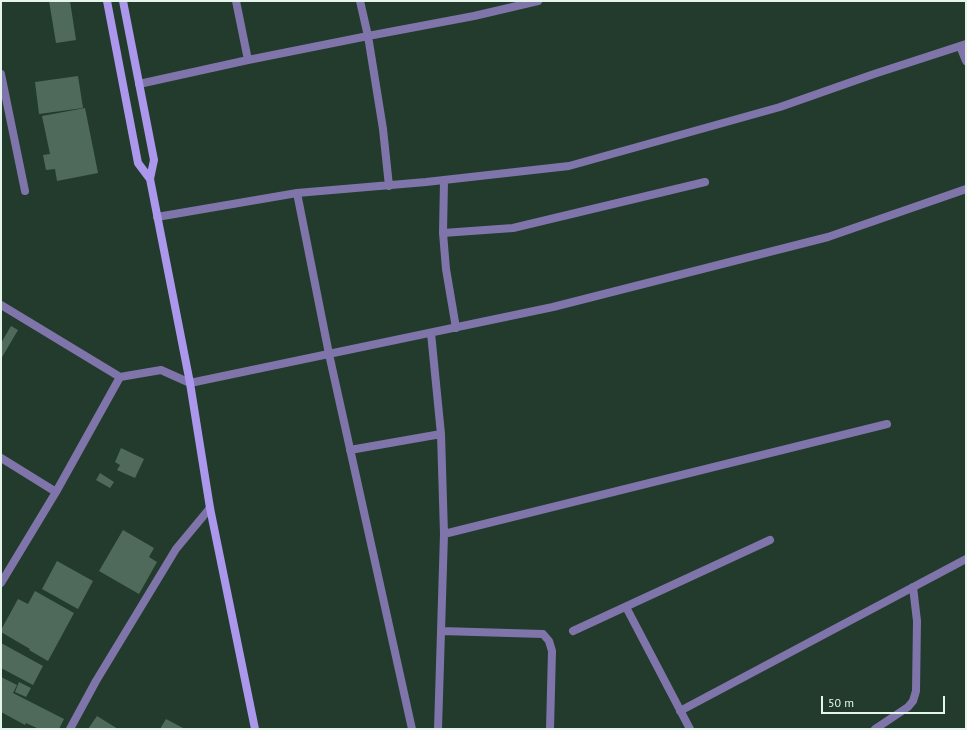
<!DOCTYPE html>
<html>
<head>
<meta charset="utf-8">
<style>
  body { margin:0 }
  #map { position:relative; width:967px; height:730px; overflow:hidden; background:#223b2d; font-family:"PT Sans",sans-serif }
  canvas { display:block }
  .frame { position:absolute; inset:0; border:2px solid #e6f5ec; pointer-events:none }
  .scale { position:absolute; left:821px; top:696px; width:124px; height:18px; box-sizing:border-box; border:2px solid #e6f5ec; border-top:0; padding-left:5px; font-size:12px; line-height:14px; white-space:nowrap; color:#e6f5ec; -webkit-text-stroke:3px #223b2d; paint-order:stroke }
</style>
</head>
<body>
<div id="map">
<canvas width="967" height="730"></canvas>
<div class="frame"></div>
<div class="scale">50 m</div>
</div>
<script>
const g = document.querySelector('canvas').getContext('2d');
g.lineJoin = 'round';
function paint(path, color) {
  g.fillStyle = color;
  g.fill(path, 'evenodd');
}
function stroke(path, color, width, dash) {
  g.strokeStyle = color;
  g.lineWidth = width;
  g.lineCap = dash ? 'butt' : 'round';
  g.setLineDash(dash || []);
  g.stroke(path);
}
paint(new Path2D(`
  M49,1H70L76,40L56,43Z
  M78,76L83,108L39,114L35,82Z
  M85,108L98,173L57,181L55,169L46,170L43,155L50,154L42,116Z
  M11,326L18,330L1,359V343Z
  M121,448L144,459L135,478L117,470L120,465L115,462Z
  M100,473L114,482L110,488L96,480Z
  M123,530L154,548L149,557L157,562L139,594L99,571Z
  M57,561L93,581L78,609L42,589Z
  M35,591L74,613L48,661L29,650L30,649L1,632V630L18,599L28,604Z
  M1,643L43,666L33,685L1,668Z
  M1,677L17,685L13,693L64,719L59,729H39L26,723L25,725L1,712Z
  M19,682L31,688L26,697L15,692Z
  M97,716L118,729H88Z
  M166,719L185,729H160Z`), '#4f6a5a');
stroke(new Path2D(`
  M236,1L248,60L368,36L360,1
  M960,46L966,61
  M1,74L25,191
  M139,84L248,60
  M444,181L443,233L446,269L456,328
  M389,186L383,129L368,36L474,16L538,1
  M297,193L426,182L569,166L780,107L874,74L966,44
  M157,217L297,193L329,354L412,729
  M443,233L513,228L705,182
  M1,305L120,377L56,492L1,583
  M431,333L441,434L444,534L438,729
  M120,377L161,370L190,383L553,307L828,237L966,189
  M350,450L441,434
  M1,458L56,492
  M444,534L887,424
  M626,607L690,729
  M441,631L543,634L549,641L552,651L550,729
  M573,631L770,540
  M680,711L966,559
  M70,729L96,681L176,549L210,508
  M875,729L908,707L913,701L916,691L917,621L913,587`), '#8075aa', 8);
stroke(new Path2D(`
  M107,1L138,163L150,179
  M123,1L154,160L150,179L190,383L210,508L255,729`), '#ab98ed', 8);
</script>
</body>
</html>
